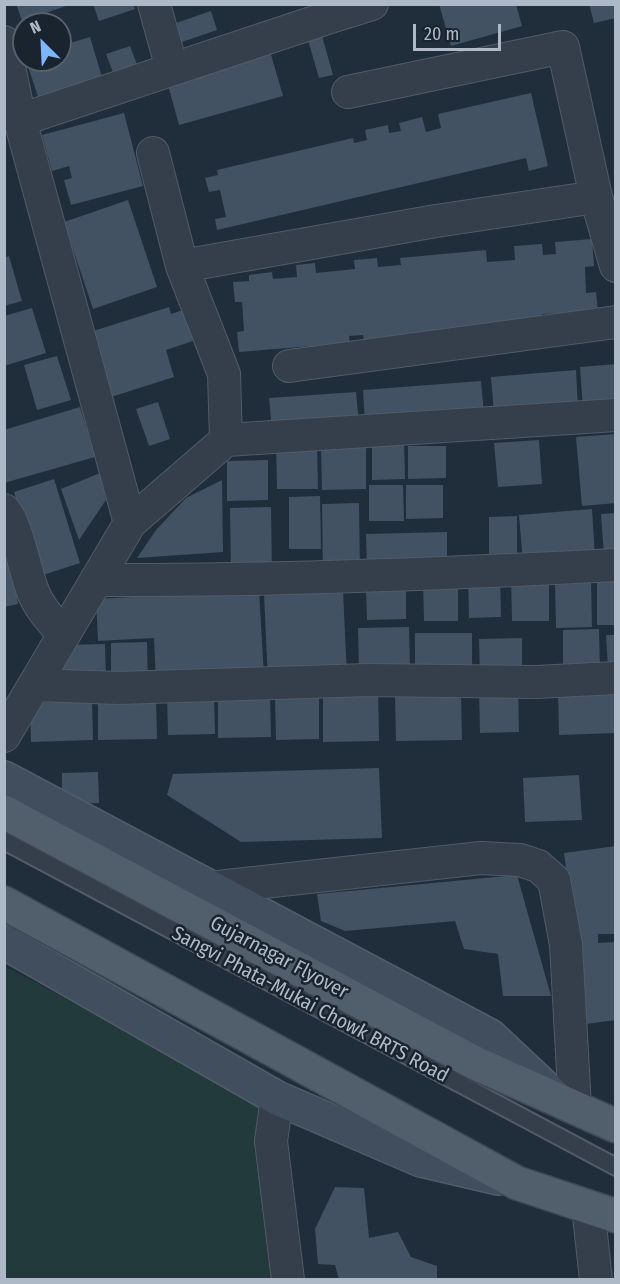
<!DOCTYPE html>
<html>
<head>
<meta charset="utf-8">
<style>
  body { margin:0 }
  #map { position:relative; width:620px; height:1284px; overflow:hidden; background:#202d3b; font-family:"Fira Sans Condensed",sans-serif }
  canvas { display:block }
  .frame { position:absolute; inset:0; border:6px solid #aeb9c7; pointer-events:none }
  .north { position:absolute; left:12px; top:12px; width:60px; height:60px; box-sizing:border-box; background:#19242f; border:2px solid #55606c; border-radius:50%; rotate:336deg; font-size:16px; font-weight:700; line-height:24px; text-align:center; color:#aeb9c7 }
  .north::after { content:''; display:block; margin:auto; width:21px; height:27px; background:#7cb6ff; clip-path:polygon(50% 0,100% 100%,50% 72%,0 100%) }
  .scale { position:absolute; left:413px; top:24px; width:88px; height:27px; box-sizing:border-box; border:3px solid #aeb9c7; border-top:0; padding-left:8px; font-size:18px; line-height:21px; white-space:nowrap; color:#aeb9c7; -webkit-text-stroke:4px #19242f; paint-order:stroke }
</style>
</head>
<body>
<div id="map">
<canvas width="620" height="1284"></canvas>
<div class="frame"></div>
<div class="north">N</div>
<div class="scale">20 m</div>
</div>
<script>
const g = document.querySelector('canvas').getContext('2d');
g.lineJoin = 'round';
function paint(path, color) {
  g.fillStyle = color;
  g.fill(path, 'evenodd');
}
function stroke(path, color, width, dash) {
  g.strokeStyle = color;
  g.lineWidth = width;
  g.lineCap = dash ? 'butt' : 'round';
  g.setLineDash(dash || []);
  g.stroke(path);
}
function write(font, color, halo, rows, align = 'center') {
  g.font = font + ' "Fira Sans Condensed",sans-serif';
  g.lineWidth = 5;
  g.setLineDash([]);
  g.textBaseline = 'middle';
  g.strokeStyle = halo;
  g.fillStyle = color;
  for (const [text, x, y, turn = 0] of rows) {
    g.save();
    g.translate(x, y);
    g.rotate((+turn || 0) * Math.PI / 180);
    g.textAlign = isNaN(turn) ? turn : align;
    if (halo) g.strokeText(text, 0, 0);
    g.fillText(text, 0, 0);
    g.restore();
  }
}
paint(new Path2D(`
  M4,966L263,1103L274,1279H5Z`), '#223a3c');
paint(new Path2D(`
  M16,4H69V5L22,21Z
  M93,4H133L135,9L99,21Z
  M439,4H516L522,26L451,46Z
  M589,4H616V18L594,23Z
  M211,11L217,30L182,42L176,23Z
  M319,25L333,75L319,78L305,30Z
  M90,37L102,77L38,97L26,60H60V46Z
  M130,46L138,67L114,75L106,54Z
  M270,51L283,96L179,125L168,85Z
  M531,93L548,166L529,171L526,158L217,230L215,219L226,217L220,190L209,192L205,178L218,175L217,170L353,138L354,143L367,140L365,130L388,125L389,133L401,131L399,123L422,117L426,132L441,128L438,114Z
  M124,113L143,186L71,205L64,180L72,178L69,166L52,171L42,135Z
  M128,200L157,287L93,309L64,222Z
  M592,239L594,266L585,267L586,293L596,292L599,322L563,324V313L542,314L543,326L364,342L363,335L349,336L350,343L239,352L237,332L244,331L242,302H235L233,282L249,281V275L272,272L273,279L297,277L296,265L315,263L316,273L355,269L354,260L377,258L378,267L401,265L400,258L486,250L487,262L515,260L514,246L542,244L543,255L556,254L555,242Z
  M9,256L22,301L4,306V258Z
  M169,307L171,314L183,310L193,341L166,350L174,377L108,398L87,333Z
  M32,308L46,353L4,366V316Z
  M57,356L71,400L37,410L24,365Z
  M616,364V407L583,409L580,367Z
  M576,370L578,407L494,414L491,377Z
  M481,381L484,414L365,423L363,390Z
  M356,392L359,423L272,430L269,398Z
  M158,402L170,439L149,446L136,409Z
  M80,407L95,457L4,483V430Z
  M616,434V503L582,506L576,437Z
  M404,440L405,479L372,480V441Z
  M539,440L542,484L498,487L494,443Z
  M366,443V489L322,490L321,444Z
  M276,444H317L318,489H277Z
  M408,446H446V478L408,479Z
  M268,460V500L227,501V461Z
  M100,473L106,500L79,540L61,489Z
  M54,479L80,563L40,576L14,492Z
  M222,480L223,552L137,558L156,530L186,498Z
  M369,485H403L404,521H369Z
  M406,485H443V518L406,519Z
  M320,496L321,549H289V497Z
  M359,503L360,573L323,574L322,504Z
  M271,507L272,574L231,575L230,508Z
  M592,509L595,557L523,563L519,515Z
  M616,513V554L604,555L601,514Z
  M517,516V562L489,563V517Z
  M447,532V570L367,571L366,534Z
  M11,562L18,604L4,607V563Z
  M500,575L501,617L469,618L468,576Z
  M511,576H549V621H512Z
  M458,579V621H424L423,580Z
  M591,580L592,627L556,628L555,581Z
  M597,580H616V625H597Z
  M406,589V619L367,620L366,590Z
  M259,590L264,676L156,682L154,638L98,641L96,599Z
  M343,590L347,677L268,681L264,594Z
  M409,627L410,671L359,672L358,628Z
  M599,629L600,671L563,672V630Z
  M415,633H472V677L415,678Z
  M606,635H616V668H608Z
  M522,638V676L480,677L479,639Z
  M147,642L148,683H111V643Z
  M105,644L106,681L55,682L62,645Z
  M378,688L379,741L323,742V690Z
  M518,688L519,732L480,733L479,689Z
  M614,688L615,733L559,735L558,689Z
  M461,693L462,740L396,741L395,694Z
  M270,694L271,737L218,738V695Z
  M167,696H214L215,734L168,735Z
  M275,696H319V739L276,740Z
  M156,697L157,739L98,740V698Z
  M92,701L93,740L31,742L30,703Z
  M379,768L382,838L241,842L167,795L173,774Z
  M98,772L99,803L62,804V773Z
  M579,775L582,820L525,822L523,778Z
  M616,846V934H598V943L616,942V1020L586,1024L564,853Z
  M517,875L551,996H503L498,954L464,949L455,921L345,931L321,921L317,894Z
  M335,1187L364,1188L369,1238L398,1232L411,1257L437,1266V1280H339L335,1265L318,1264L315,1229Z`), '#425262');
const lane = new Path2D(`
  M4,841L616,1167`);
const street = new Path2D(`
  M154,4L172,69
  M4,42L20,120L130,523
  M348,92L563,47L596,197L616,266
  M20,120L330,17L372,4
  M153,153L182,266L224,374L226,440
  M182,266L436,221L596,197
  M289,366L616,322
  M4,510C18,527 24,568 32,589C38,607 52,621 64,635
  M96,580C269,581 443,574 616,565
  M34,685L119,688L368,680L536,682L616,678
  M4,736L130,523L226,440L616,415
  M209,888L481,858L520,860L538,866L554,880L566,945L575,1107
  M277,1098L271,1141L288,1280
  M588,1207L596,1280`);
const secondary = new Path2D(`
  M4,778L490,1036L554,1096
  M4,942L277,1098L421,1160L498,1178`);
const primary = new Path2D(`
  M4,812L475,1063L616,1126
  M4,903L517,1183L616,1216`);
stroke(lane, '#515c68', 20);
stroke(street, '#515c68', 34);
stroke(secondary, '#515c68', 36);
stroke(primary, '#3d4854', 36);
stroke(lane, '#343f4b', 16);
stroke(street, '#343f4b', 32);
stroke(secondary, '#414e5e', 33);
stroke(primary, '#515e6b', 33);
write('20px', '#aeb9c7', '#19242f', [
  ["Gujarnagar Flyover",279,958,28],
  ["Sangvi Phata-Mukai Chowk BRTS Road",310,1005,28]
]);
</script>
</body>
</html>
